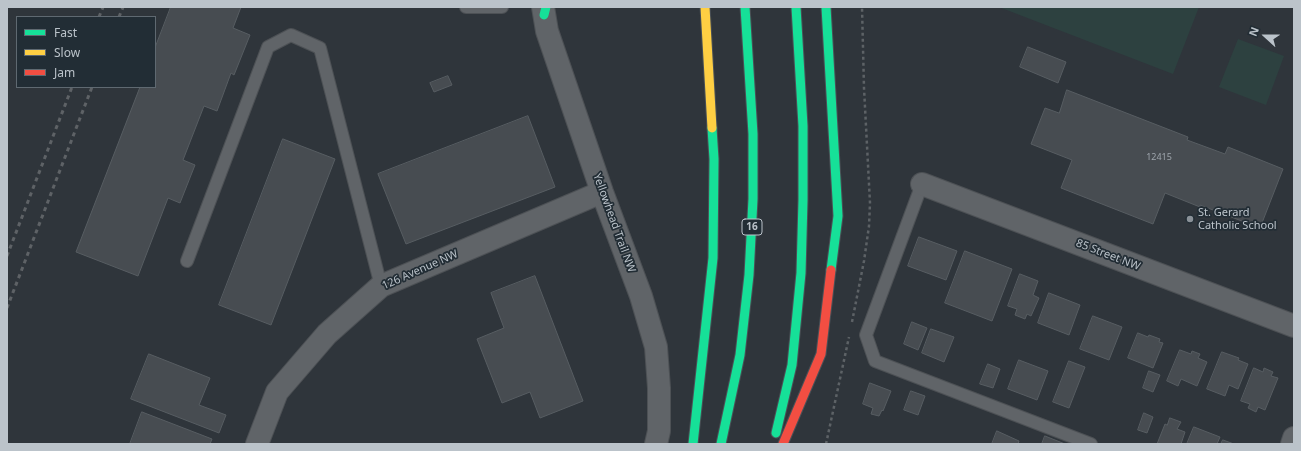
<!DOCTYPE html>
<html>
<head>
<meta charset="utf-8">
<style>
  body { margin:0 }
  #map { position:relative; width:1301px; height:451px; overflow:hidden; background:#2f353b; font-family:"Noto Sans",sans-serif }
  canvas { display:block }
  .frame { position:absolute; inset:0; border:8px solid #bbc3ca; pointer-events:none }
  .legend { position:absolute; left:16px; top:16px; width:140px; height:72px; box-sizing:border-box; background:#222d35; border:1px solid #5f6971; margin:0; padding:5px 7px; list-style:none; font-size:12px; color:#bbc3ca }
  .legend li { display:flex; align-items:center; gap:8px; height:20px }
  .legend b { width:20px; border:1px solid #5f6971 }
  .north { position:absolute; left:1245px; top:16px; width:40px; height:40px; -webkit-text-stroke:3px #222d35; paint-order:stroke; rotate:291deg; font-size:11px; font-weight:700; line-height:16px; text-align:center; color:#bbc3ca }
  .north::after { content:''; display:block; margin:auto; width:14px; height:18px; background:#bbc3ca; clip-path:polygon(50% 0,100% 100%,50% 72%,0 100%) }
</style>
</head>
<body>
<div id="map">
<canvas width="1301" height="451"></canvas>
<div class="frame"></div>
<ul class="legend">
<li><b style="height:5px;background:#16e098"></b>Fast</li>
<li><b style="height:5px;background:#ffcf43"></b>Slow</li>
<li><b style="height:5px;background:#f24e42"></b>Jam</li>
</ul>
<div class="north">N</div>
</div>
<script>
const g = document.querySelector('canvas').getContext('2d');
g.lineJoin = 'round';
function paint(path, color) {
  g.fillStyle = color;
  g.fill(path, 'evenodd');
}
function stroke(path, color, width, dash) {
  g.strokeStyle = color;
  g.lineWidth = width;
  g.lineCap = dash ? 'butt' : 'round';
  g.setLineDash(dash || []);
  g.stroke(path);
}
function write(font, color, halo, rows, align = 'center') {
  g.font = font + ' "Noto Sans",sans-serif';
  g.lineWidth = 3.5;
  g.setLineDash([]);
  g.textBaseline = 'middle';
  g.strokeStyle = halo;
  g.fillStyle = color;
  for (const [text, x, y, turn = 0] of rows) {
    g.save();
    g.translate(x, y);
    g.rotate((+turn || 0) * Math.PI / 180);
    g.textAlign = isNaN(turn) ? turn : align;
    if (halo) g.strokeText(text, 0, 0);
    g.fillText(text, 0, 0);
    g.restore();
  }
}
paint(new Path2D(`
  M999,7H1199L1173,74Z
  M1238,39L1284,56L1266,105L1219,87Z`), '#2d4140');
const building = new Path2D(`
  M171,7H241L233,28L250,35L234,75L231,73L217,111L204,106L183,160L195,165L180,203L168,198L138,276L76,252L140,87H155V48Z
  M1028,47L1066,62L1058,83L1020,67Z
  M448,76L452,85L434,92L430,83Z
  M1067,90L1188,137L1187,140L1225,154L1228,147L1283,169L1260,228L1200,205V207L1165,193L1153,224L1061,188L1072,160L1031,144L1045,108L1059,113Z
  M528,116L555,187L406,244L378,174Z
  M283,139L335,159L271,325L219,305Z
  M919,237L957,251L946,280L908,266Z
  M965,251L1012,269L992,321L945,303Z
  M1020,274L1038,281L1033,295L1039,298L1031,316L1027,314L1025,319L1015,315L1017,309L1008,306Z
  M535,276L583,401L540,418L530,392L502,403L477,339L504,328L491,293Z
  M1049,293L1080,305L1069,335L1038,323Z
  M1093,316L1122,327L1109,360L1080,349Z
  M912,322L927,328L918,350L904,344Z
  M931,329L954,337L944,362L922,353Z
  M1138,333L1148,337L1149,335L1160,339L1159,342L1163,343L1153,368L1128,358Z
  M1180,350L1191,354L1192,351L1200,354L1198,358L1207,362L1197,386L1181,379L1178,386L1167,381Z
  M1222,352L1239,358L1238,360L1248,364L1238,389L1229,385L1225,396L1207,389Z
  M149,354L210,378L199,405L226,415L219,433L131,399Z
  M1019,360L1048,371L1037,400L1008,389Z
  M1069,361L1085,367L1069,408L1053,402Z
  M988,364L1000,369L993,388L980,384Z
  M1254,368L1263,372L1264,368L1273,372L1271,376L1278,378L1265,410L1258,407L1256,412L1248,408L1250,404L1241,401Z
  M1149,371L1160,375L1153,392L1143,388Z
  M870,383L891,391L883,411L882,410L879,416L871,414L873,408L863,404Z
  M911,391L925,396L918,415L904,410Z
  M142,412L212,439L210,444H130Z
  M1144,413L1153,417L1147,433L1138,430Z
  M1170,418L1181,422L1177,429L1185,432L1181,444H1157L1165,424L1167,425Z
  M1194,427L1220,437L1217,444H1187Z
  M997,431L1019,441L1018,444H992Z
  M1045,436L1065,444H1042Z
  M1223,440L1234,444H1221Z`);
paint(building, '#474c51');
stroke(building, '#575d62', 1);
const lane = new Path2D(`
  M466,7H502
  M922,184L866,335L875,361L1091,444
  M187,261L268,47L291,35L320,48L381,286`);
const street = new Path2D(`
  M543,7L547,31L602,192L641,296L656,347L659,388V431L656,444
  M922,184L1294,326
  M257,444L277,392L327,334L381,286L602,192
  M1292,444L1294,438`);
const fast = new Path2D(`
  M826,7L838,216L831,270
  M544,15L546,7
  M776,433L792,365L801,273L803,200V126L796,7
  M693,444L713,258L714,159L712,128
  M721,444L740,355L749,275L753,199V134L745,7`);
const slow = new Path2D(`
  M705,7L712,128`);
const jam = new Path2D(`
  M783,444L821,354L831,270`);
stroke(lane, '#4d5155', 14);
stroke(street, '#4d5155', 24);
stroke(fast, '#4b5157', 11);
stroke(slow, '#4b5157', 11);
stroke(jam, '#4b5157', 11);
stroke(new Path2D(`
  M852,322L864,261L869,226L870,203L864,88L862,7
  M826,444L849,337`), '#5d6266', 2.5, [3, 3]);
stroke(lane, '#606468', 12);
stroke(street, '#606468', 22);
stroke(fast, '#16e098', 9);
stroke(slow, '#ffcf43', 9);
stroke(jam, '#f24e42', 9);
stroke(new Path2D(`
  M99,17L103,7
  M119,17L123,7
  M7,256L72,87
  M7,308L92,87`), '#5e6266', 3, [4, 4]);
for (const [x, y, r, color] of [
  [1190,219,4,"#8a9198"]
]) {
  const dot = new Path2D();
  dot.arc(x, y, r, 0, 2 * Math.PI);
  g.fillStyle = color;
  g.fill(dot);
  stroke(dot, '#222d35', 1.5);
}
write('9px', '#9ea5ac', null, [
  ["12415",1159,157]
]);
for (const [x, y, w] of [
  [752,227,20]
]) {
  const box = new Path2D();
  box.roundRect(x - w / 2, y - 8, w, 16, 3);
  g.fillStyle = '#222d35';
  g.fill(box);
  stroke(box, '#bbc3ca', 1);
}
write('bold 10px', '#bbc3ca', null, [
  ["16",752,227]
]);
write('11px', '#bbc3ca', '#222d35', [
  ["St. Gerard",1198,213],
  ["Catholic School",1198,226]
], 'left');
write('11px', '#bbc3ca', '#222d35', [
  ["Yellowhead Trail NW",614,223,70],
  ["85 Street NW",1108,255,21],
  ["126 Avenue NW",420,270,-24]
]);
</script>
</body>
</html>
